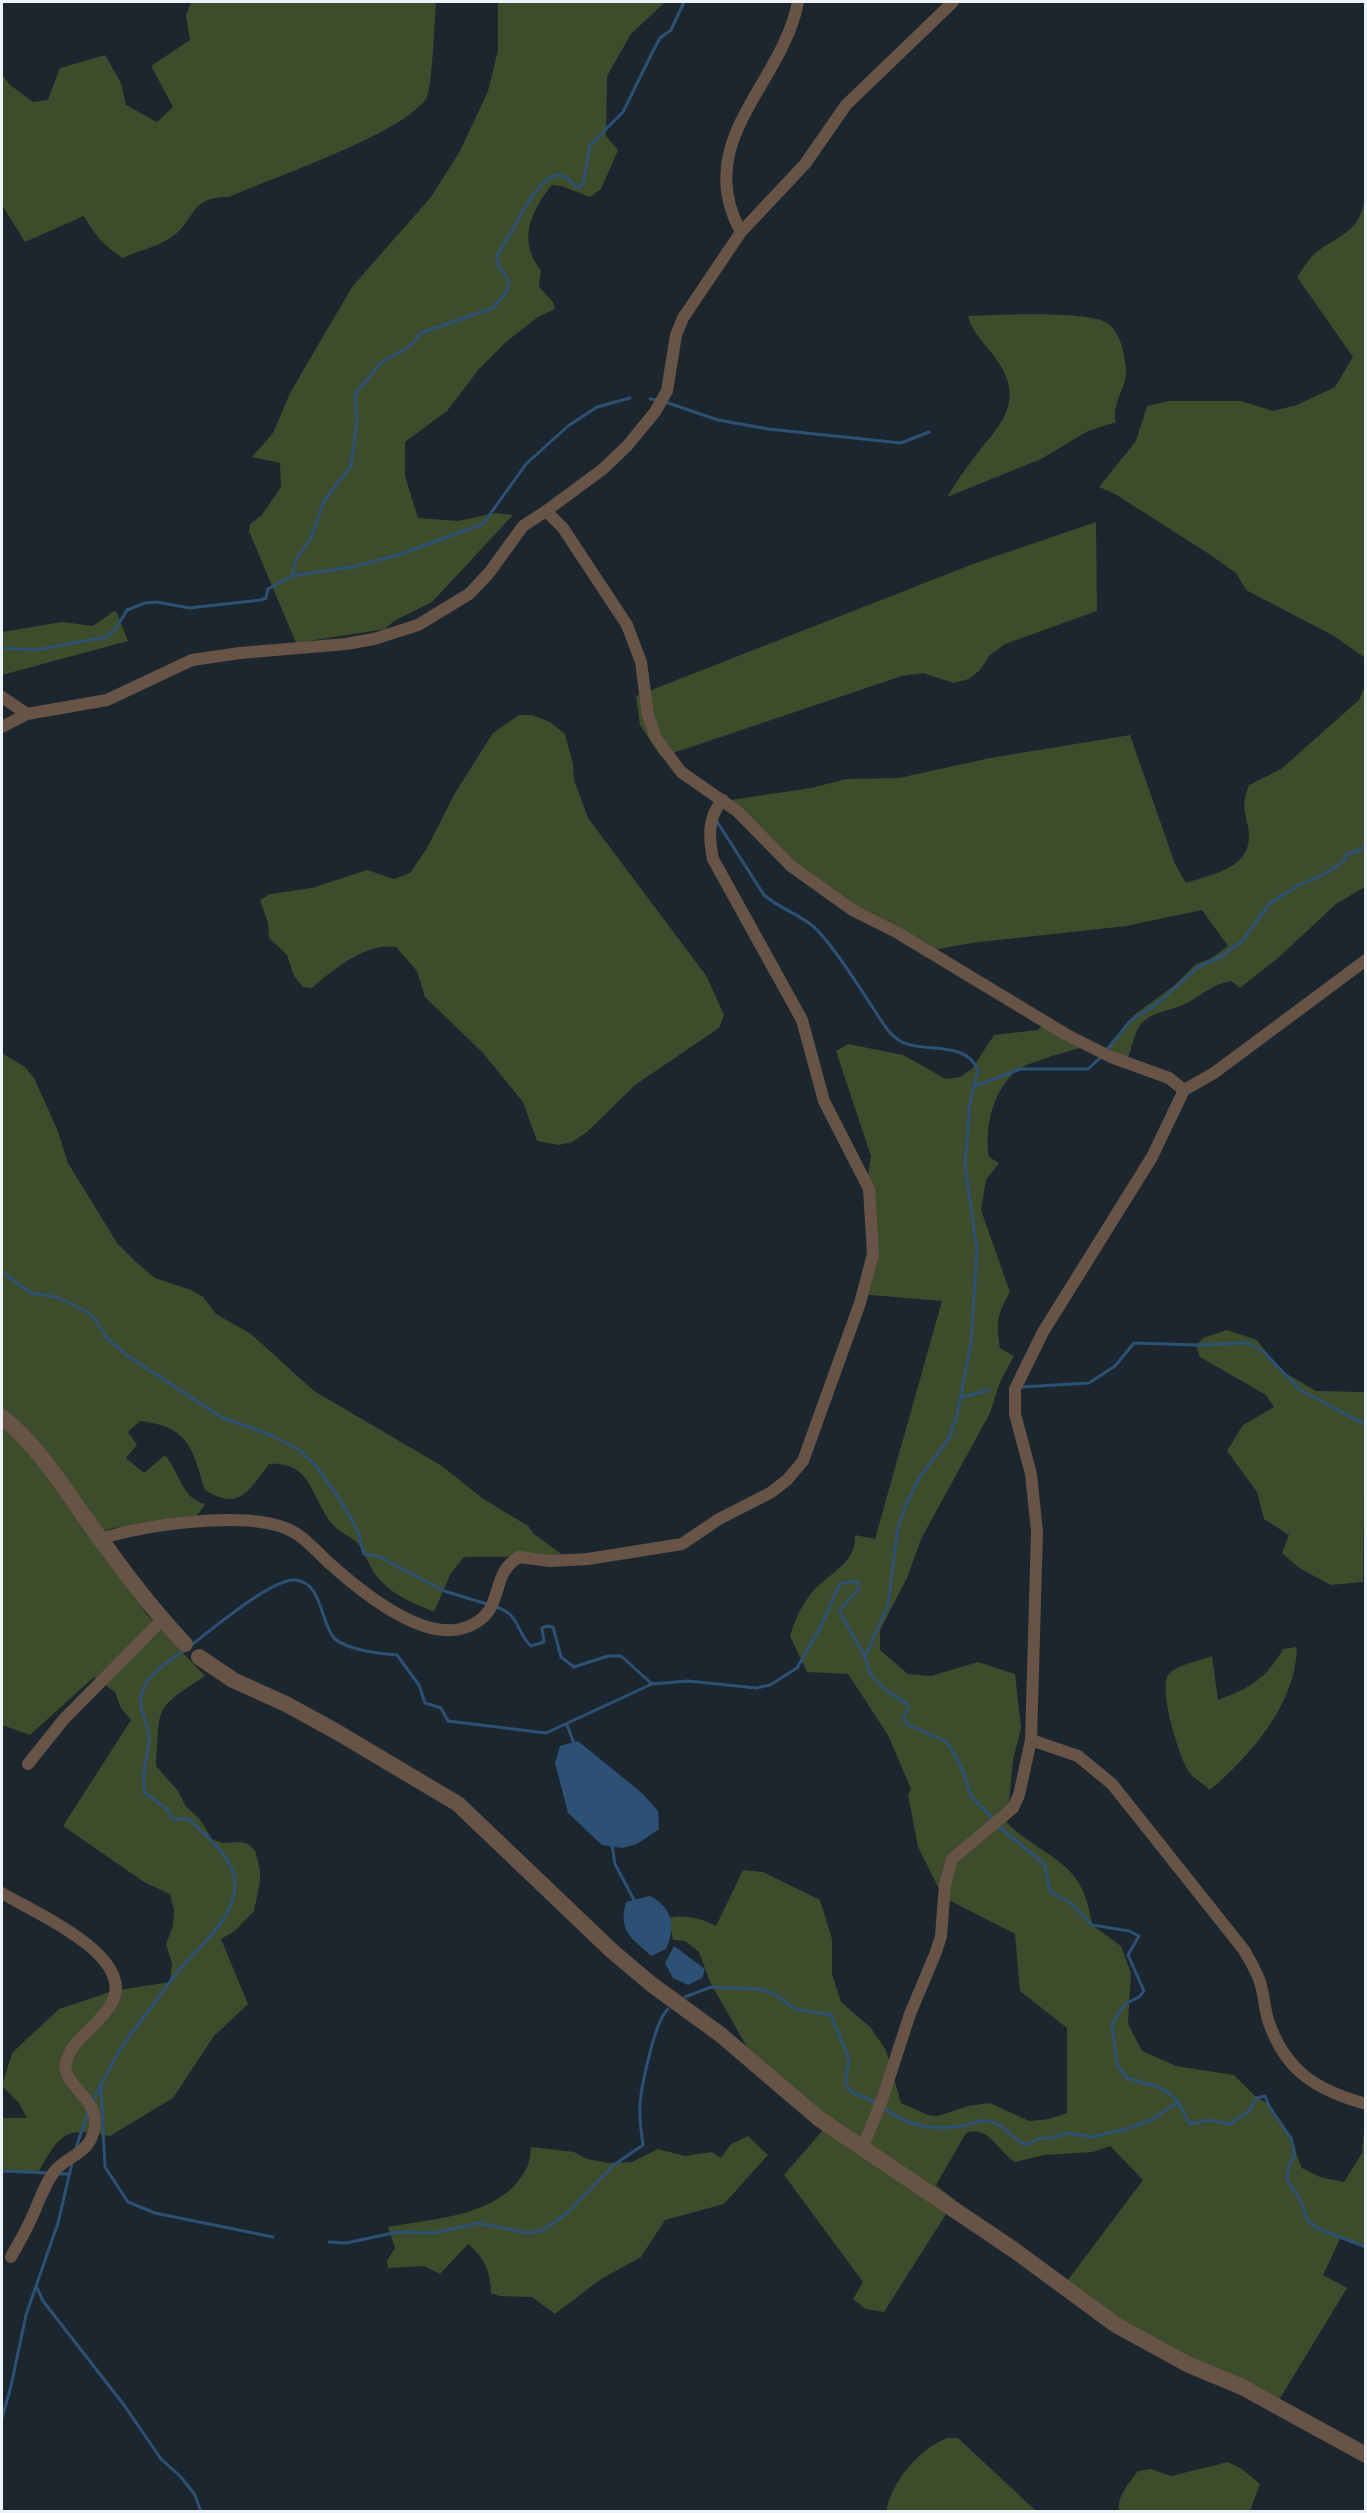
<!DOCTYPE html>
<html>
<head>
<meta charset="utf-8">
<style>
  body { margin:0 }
  #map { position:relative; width:1367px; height:2513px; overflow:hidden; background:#1c262e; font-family:"Public Sans",sans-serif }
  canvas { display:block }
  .frame { position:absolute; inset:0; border:3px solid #ecf2f8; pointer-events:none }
</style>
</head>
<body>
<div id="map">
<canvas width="1367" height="2513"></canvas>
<div class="frame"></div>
</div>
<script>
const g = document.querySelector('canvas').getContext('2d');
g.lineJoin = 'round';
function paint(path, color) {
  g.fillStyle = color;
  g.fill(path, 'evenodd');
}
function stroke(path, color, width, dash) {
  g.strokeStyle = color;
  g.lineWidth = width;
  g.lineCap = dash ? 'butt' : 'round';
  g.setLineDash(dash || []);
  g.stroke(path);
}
paint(new Path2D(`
  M191,2H436C435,17 432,88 427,97C408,132 271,178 229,197C187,196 197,223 167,240C154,248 137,251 123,258C104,246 95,235 84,216L25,242L2,205V74L9,84L33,102L48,100L60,68L105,55L121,83L126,105L157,122L173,107L151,66L190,40L186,15Z
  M498,2H665L631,34L607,76L606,136L618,150L601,189L590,197L561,186L552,185C531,210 517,242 541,270L539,287L553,302L555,309L538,317L506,342L479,369L447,411L405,442V476L418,518L458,521L495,513L513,515L432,602L394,621L385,629L296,643L249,531L250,524L262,515L281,487L280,463L252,457L273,433L290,393L352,287L431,197L460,151L488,91L498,50Z
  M1364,204H1365V658L1334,636L1246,590L1236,573L1209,554L1115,494L1099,487L1136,441L1147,406L1169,401H1241L1273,411L1297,405L1335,387L1353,357L1297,277C1303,269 1309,257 1318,251C1338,236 1357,233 1364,204Z
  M968,316C994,315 1088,310 1107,323C1121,333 1124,352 1126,368C1128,387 1111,402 1116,422L1088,431L1041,459L947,497C956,482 966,468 976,455C997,428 1022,406 1003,370C993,350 974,338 968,316Z
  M1096,522L1097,611L1005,644L990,655L980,670L969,679L954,683L923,673L902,676L661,757L640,725L636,696L973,564Z
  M114,611L117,613L128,641L2,675V632L62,622L93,626Z
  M1365,686V887L1336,904L1278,958L1240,988L1231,981C1212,984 1201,996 1185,1004C1171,1011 1153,1011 1142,1023C1133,1032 1132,1051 1126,1062L1101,1054L1134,1015L1175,985L1196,964L1210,959L1228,946L1202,910L1126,926L971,943L929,951L840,905L724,801L811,788L846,779L899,778L990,758L1130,735L1175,864L1186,883C1215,873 1256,868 1248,826C1244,809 1242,802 1249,785L1281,769L1359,700Z
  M519,715H532L550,722L565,734L573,764L574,780L588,818L707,977L724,1015L719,1028L635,1085L587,1132L572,1142L559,1145L537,1141L523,1102L483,1053L425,997L417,971L396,947C366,942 334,969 312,988L303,987L294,976L287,955L269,938L268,923L260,900L270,894L312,888L367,870L394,879L410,873L427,848L455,793L493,733Z
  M1046,1022L1080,1048C1068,1051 1028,1063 1019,1069C993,1088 984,1128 989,1157L999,1163L986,1180L981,1210L1010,1292C997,1314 996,1323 1000,1348L1014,1356L1000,1382L990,1413L921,1539L907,1578L880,1630V1650L908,1674L931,1676L978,1662L1015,1674L1021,1728L1013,1760L1007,1823C1048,1861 1084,1860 1092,1925L1121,1946L1131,1973L1128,2024L1142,2051L1176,2066L1234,2075L1255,2096L1270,2105L1286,2129L1302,2168L1320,2177L1344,2182L1362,2153L1365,2120V2246L1341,2237L1323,2275L1347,2288L1273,2410L1207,2378L1065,2284L1143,2180L1110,2146L1093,2152L1044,2155L1015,2162C998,2152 990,2125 966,2133L936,2185L955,2200L884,2312L866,2309L853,2299L863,2282L784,2175L823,2130L747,2047L710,1982L699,1952L685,1941L673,1940L669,1918C685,1914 702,1919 716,1926L743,1870L763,1872L820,1900L832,1939V1974L841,2002L870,2027L886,2050L901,2103L928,2115L938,2116L968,2106L990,2103L1029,2121L1049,2119L1067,2113V2028L1020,1991L1015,1934L943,1897L918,1847L908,1795L911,1789L888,1735L848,1674L807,1672L790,1636C795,1619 802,1604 814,1590C830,1573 857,1562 855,1535L875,1539L942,1301L859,1294L865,1273L869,1232L867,1182L871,1156L836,1051L848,1044L903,1055L946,1079L960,1077L972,1069L994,1035L1038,1030Z
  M2,1053L25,1067L34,1078L57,1129L68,1163L117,1243L137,1263L155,1278L191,1290L203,1297L216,1314L251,1334L314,1391L442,1466L482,1498L528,1526L534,1534L564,1556L464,1557L451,1573L434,1612C416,1604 396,1597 382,1582C371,1572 368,1559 360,1547C355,1537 342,1535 335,1527C311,1502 314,1461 269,1464C249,1490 240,1512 205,1490C192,1447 189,1427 140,1421L128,1432L137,1445L126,1458L144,1473L165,1455C179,1471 182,1499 205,1504L194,1520L113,1528L104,1531L108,1561L148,1616L205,1676C151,1711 161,1706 156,1766L178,1791L186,1807L199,1818L212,1839L223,1843L241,1842L250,1845L255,1851L260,1869V1882L254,1911L235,1931L221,1939L248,2004L214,2036L173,2098L110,2136C66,2126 60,2133 39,2171H2V2118H27L19,2103L2,2086L12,2053L59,2009L113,1991L170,1982L172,1964L166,1944L173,1926L174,1910L170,1894L144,1882L63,1826L131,1720L121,1708L115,1692L94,1677L30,1735L2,1725Z
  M1227,1330L1257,1340L1280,1370L1316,1391L1365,1392L1363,1582L1331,1585L1299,1568L1282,1553L1289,1535L1264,1519L1257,1492L1227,1451L1243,1425L1274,1407L1266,1395L1200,1357L1196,1346L1203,1338Z
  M1297,1647C1296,1704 1251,1755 1210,1790C1204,1784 1193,1778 1189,1772C1179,1757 1157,1686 1169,1674C1178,1664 1200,1661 1212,1656L1218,1700C1250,1688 1266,1679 1283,1649Z
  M748,2136L768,2155L724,2204L665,2220L641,2257L601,2279L555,2314L532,2297L499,2296L491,2293C491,2272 484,2257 468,2244L440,2274L424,2266L388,2268L387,2261L395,2248L388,2227C435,2218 501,2217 526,2169C530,2163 530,2154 531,2147L574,2152L587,2159L609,2163L632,2162L658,2149L685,2156L712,2152L721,2158L731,2144Z
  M947,2438H958L1036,2511H886C893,2480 918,2450 947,2438Z
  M1228,2462L1242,2469L1260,2484L1250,2511H1119C1117,2496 1129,2483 1138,2471L1151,2469L1171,2476Z`), '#3d4c2a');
paint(new Path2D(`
  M578,1741L643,1794L658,1811L659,1829L637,1844L622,1848L602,1845L568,1813L555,1763L560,1746Z
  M650,1896C673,1908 676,1927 666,1949L651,1956C631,1937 618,1932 626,1902Z
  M674,1946L705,1969L702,1978L688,1985L673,1978L665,1963Z`), '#2d5175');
stroke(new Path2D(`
  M650,399L658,400
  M665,402L718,420L768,429L901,443L929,432
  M292,576L352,567L398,555L483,524L526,464L568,426L597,407L630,398
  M2,648L36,650L106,637L115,630L127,610L145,603L157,602L189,608L261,600L266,598L268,589L292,576L296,559L311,538L324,501L351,466L357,421L355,394L381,363L410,346L421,333L493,308L507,291L509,282L499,266L497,256C501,247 507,239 512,231C521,214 552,149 575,187H580L584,180L590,145L623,112L653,51L660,38L671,30L684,2
  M716,820L764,895C780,909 799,914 814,927C831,942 858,985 871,1005C880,1018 887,1033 900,1041C923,1054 965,1039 978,1070L970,1102L965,1165L977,1250L971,1343L957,1415L949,1438L920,1477L908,1500L898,1526L888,1605L865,1657
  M1107,1050L1130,1021L1158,1003L1198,967L1221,957L1243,940L1269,904L1297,886L1322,875L1343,862L1347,854L1360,850L1366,844
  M976,1086L1020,1069H1088L1101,1057
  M2,1272L31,1293L57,1297L87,1312L96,1320L106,1337L125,1354L221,1417L273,1436L298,1449L316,1466L339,1498L357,1529L364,1554L378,1556L444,1591L487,1604
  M1021,1387L1089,1383L1115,1366L1134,1343L1197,1345L1247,1343L1262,1350L1300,1390L1366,1425
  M960,1398L989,1390
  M496,1607C521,1615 515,1631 531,1646L544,1642L542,1628L547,1626L553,1627L561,1657L574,1667L608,1656H621L652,1684
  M190,1646C210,1631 272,1578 295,1580C323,1582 320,1624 335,1639C348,1650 381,1654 397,1655L419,1685L425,1703L441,1708L448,1721L546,1733L652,1684L688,1681L756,1688L770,1685L797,1668L820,1628L840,1584L854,1581L858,1583V1590L843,1606L840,1613L865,1657L871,1675L887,1691L907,1704L908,1708L904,1718L907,1724L943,1740L950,1746L963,1771L971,1796L994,1820
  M567,1725L575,1746
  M998,1826L1045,1865L1050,1892L1068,1901L1092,1925L1129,1931L1139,1936L1128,1955L1144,1991L1139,1997L1125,2004L1112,2024L1117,2065L1127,2078L1161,2088L1176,2099L1190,2124L1210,2120L1230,2124L1250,2110L1256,2098L1265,2096L1270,2108L1291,2138L1295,2154L1288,2168L1287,2180L1300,2199L1308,2221L1319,2229L1366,2247
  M612,1845L615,1864L635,1902
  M685,1997L711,1987L758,1989L773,1993L795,2009L831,2015L849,2059L845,2084L853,2093L878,2103
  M101,2088L105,2167L128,2202L155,2213L273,2237
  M92,2103C103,2080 115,2056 130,2035C147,2014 163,1990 180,1969C200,1945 233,1921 235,1886C236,1858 206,1837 189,1819H173L167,1809L145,1793C141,1774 148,1757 149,1738C149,1726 143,1717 141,1706C136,1680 168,1662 185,1650
  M883,2107C906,2126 932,2131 961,2126C970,2125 979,2119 988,2121C1006,2124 1012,2140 1026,2145L1040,2138H1053L1066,2133L1093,2137L1129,2128L1151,2120L1178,2102
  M75,2151L88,2112
  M2,2171L50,2173
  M56,2174H70
  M329,2242L346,2243L398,2232L434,2233L478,2223L528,2233L543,2230L567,2213L615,2164L643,2145C641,2131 639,2117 640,2103C642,2084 655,2020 668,2009
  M37,2288L43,2301L124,2405L161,2459L181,2477L195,2495L201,2512
  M2,2418L11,2386L26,2315L58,2223L72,2163`), '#2d5175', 3);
stroke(new Path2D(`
  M741,232C691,141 782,85 798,2
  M546,511L603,469L627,446L655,412L667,391L676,335L683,318L741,232L805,164L846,105L953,2
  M2,697L27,714
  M2,727L27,714L107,700L192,660L240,653L346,644L374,639L418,625L469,594L489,573L523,526L546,511L563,528L627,625L641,662L648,715L656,738L681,772L737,811L791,866L854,911L898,933L1067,1035L1111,1057L1169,1078L1184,1090L1214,1073L1366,960
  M100,1539C145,1525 241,1511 285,1528C302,1534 315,1550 328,1562C359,1590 424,1644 467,1627C508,1611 487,1576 519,1557L550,1561L588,1559L682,1544L719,1519L770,1493L787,1480L803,1461L860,1303L873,1254L869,1189L824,1101L802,1020L713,859C709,839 707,816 723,800
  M1031,1740L1078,1756L1112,1784L1244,1950C1249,1959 1255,1969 1259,1979C1264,1992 1264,2007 1268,2020C1285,2071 1316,2090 1366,2104
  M28,1764L64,1719L162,1620
  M2,1893C32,1912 142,1957 110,2006C98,2026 72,2039 66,2062C60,2081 95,2098 95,2121C94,2155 67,2154 54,2172C44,2185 39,2202 32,2217C26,2231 18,2244 11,2257
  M862,2149L882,2100L910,2014L936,1952L941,1936L945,1885L952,1859L1013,1808L1019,1795L1031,1740L1037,1532L1031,1474L1015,1414V1389L1043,1332L1152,1157L1184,1090`), '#685347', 12);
stroke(new Path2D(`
  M2,1417C36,1444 59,1481 84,1516C116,1561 147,1604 185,1644
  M199,1657L233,1680L286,1704L337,1732L458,1804L612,1951L651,1984L721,2035L818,2118L1014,2250L1116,2325L1187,2364L1242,2387L1366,2455`), '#685347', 16);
</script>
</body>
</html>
